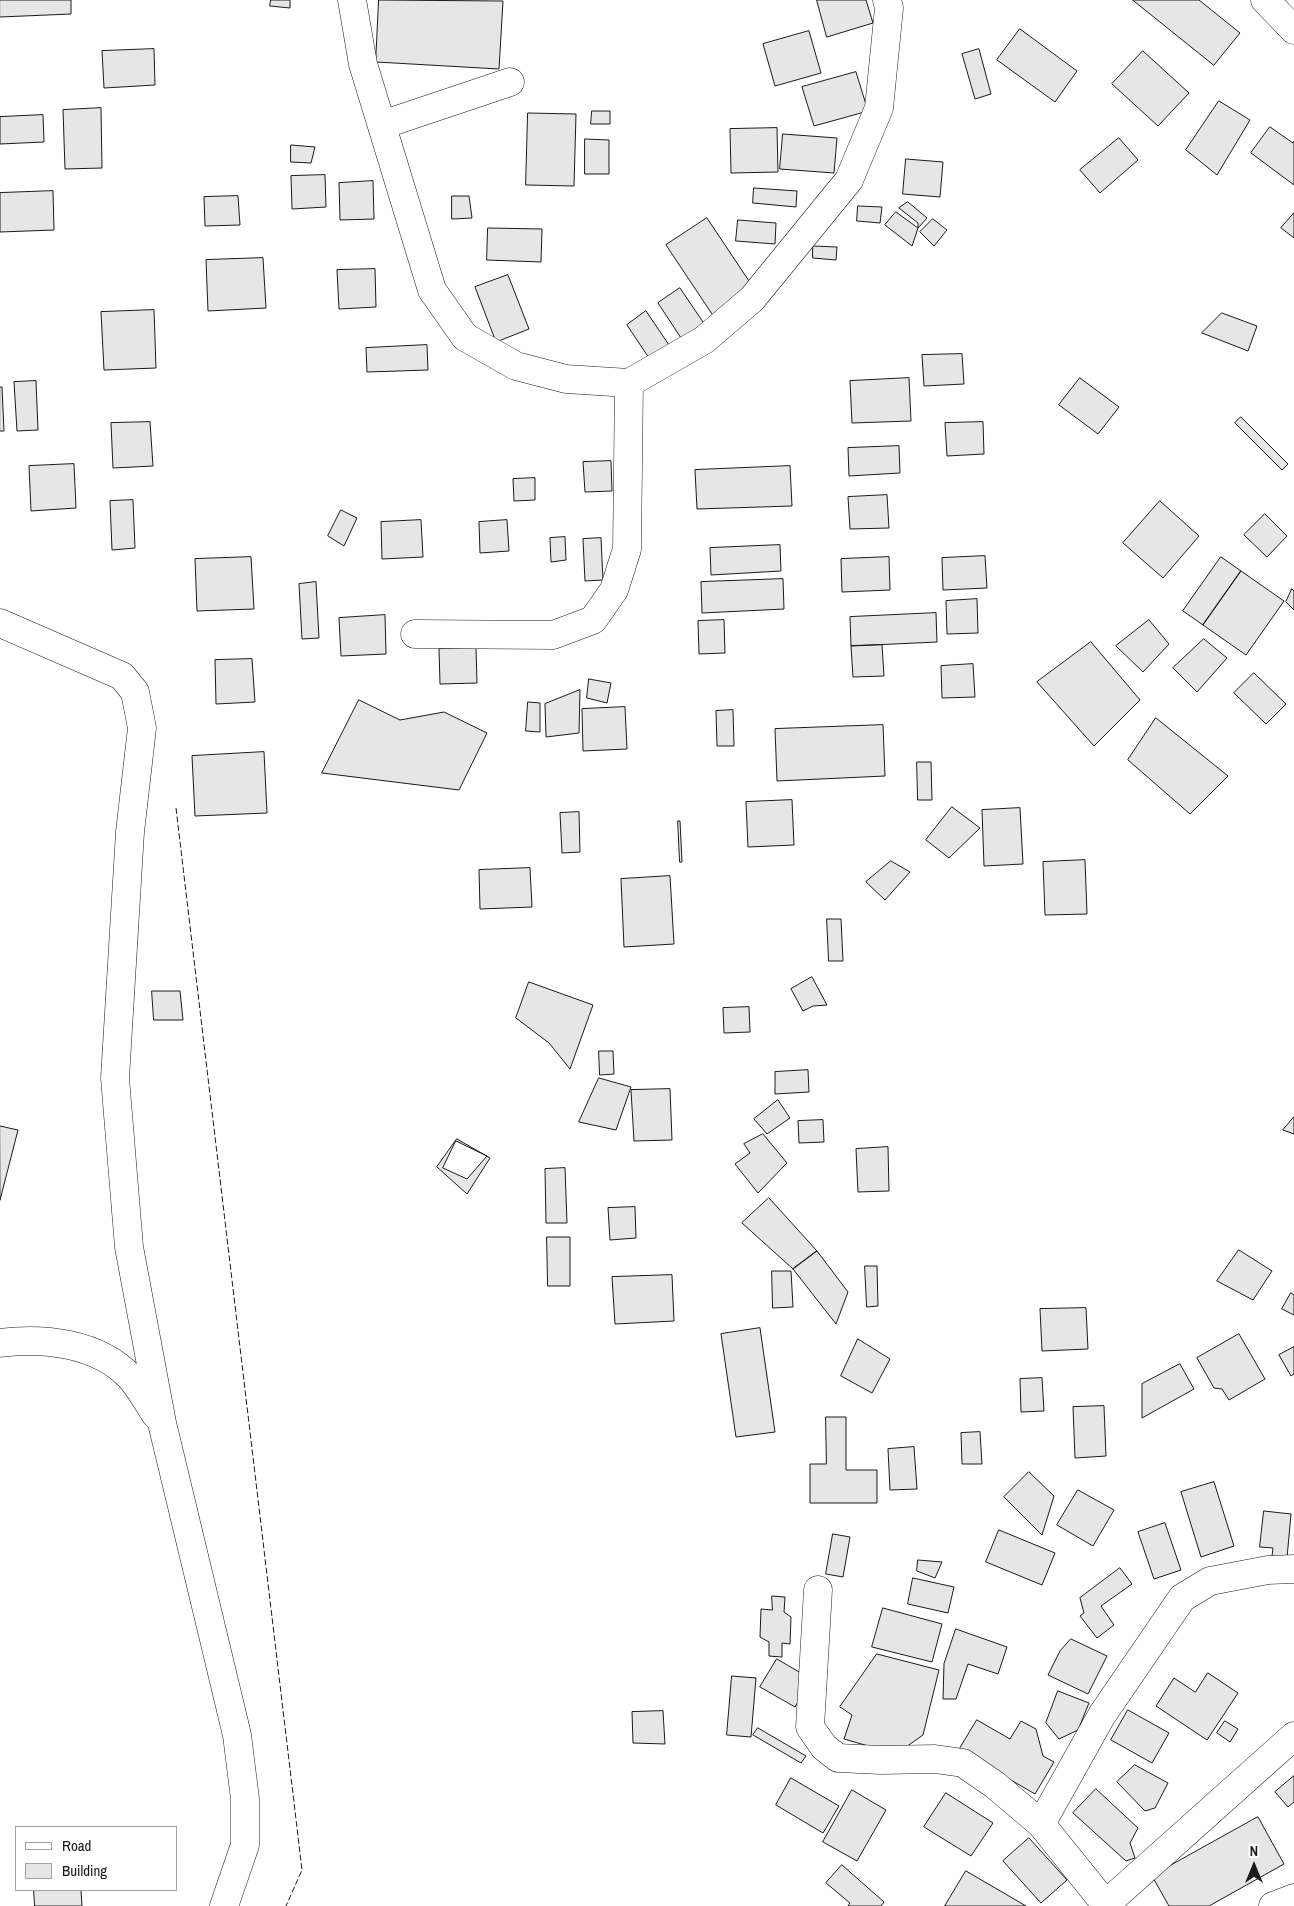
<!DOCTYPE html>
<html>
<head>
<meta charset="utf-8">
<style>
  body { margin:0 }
  #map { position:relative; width:1294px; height:1906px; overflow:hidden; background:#fff; font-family:"Archivo Narrow",sans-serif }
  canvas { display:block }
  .legend { position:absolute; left:15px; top:1826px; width:162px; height:65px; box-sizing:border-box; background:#fff; border:1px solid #a3a3a3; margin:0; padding:6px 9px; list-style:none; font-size:15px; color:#1a1a1a }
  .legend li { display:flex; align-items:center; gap:10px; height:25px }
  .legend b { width:25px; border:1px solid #a3a3a3 }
  .north { position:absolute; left:1229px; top:1841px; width:50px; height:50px; -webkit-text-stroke:4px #fff; paint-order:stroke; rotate:0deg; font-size:14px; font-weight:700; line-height:20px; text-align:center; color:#1a1a1a }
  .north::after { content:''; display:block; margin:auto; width:18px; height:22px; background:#1a1a1a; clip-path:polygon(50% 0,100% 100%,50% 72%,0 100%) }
</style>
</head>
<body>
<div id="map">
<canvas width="1294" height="1906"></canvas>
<ul class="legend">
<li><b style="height:6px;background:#fff"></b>Road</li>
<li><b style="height:14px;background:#e6e6e6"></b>Building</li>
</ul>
<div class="north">N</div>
</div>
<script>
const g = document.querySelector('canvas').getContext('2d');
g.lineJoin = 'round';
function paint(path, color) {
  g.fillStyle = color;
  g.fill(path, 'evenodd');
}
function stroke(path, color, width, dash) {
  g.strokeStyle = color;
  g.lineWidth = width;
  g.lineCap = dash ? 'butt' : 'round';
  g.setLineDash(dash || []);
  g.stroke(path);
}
const building = new Path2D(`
  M0,0H71V14L0,17Z
  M271,0H290V8L270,6Z
  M379,0L503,1L499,69L376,62Z
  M817,0H866L873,23L827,37Z
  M1133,0H1199L1240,33L1214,65Z
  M1020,29L1077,71L1055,102L997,60Z
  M809,31L821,73L775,86L763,44Z
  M154,49L155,85L104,88L102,51Z
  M979,49L991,94L975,99L962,54Z
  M1143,51L1189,93L1158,126L1112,84Z
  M856,72L868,111L814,126L802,87Z
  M1219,101L1250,120L1217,175L1186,150Z
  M101,108L102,168L65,169L63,110Z
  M592,111H610V124H591Z
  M528,113L576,114L574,186L526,185Z
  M43,115L44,142L0,144V117Z
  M1270,127L1293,143L1294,141V185L1251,153Z
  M777,128L778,172L731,173L730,129Z
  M783,134L837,138L834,173L780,169Z
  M1119,138L1138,160L1100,193L1080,170Z
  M585,139L609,140V174H585Z
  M291,145L315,147L311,163L291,162Z
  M906,159L943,162L940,197L903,194Z
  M325,175L326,207L292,209L291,176Z
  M373,181L374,219L340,220L339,183Z
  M754,188L797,191L796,207L753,203Z
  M53,191L54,230L0,232V193Z
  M238,196L240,225L205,226L204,197Z
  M452,196H469L472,218L452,219Z
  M908,202L927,218L918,228V223L899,208Z
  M858,206L882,207L880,223L857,221Z
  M896,212L918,228L912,246L885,225Z
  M1294,213V238L1281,228Z
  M707,218L755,290L714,317L666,245Z
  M933,219L947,230L934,246L920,232Z
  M738,220L776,223L775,244L736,241Z
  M488,228L542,229L541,262L487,260Z
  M813,246L837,247L836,260L813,258Z
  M263,258L266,308L208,311L206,260Z
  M375,269L376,307L339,309L337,270Z
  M508,275L529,329L496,342L475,287Z
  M680,288L705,325L683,341L658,303Z
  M154,310L156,368L104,370L101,312Z
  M646,311L671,348L651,361L627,325Z
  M1222,313L1257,326L1248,351L1202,333Z
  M427,345L428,370L367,372L366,348Z
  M962,354L964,384L924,386L922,355Z
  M909,378L911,421L852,423L850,381Z
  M1080,378L1119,407L1098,434L1059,405Z
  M36,381L38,430L17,431L14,382Z
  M0,387H2L4,431H0Z
  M1241,417L1288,464L1282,470L1235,423Z
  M150,422L153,466L113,468L111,423Z
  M983,422L984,454L947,456L945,423Z
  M899,446L900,473L849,476L848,448Z
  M611,461L612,491L585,492L583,462Z
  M74,464L76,508L31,511L29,466Z
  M790,466L792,506L697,509L695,470Z
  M535,478V500L514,501L513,479Z
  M887,495L889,528L850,529L848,497Z
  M133,500L135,548L112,550L110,501Z
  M1160,501L1199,536L1163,578L1123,543Z
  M341,510L357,518L344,546L328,536Z
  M1265,514L1287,536L1267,557L1244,535Z
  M421,520L423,557L382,559L381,522Z
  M507,520L509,551L480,553L479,522Z
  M565,537L566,560L551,562L550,538Z
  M601,538L603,580L585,581L583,539Z
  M780,545L781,571L711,575L710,548Z
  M985,556L987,588L943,590L942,558Z
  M251,557L254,609L197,611L195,559Z
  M889,557L890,590L842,592L841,559Z
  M1221,557L1241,571L1203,625L1183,611Z
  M1241,571L1284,601L1246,655L1203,625Z
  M783,579L784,609L702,613L701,582Z
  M316,582L319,638L302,639L299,584Z
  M1292,589L1294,591V610L1286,602Z
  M977,599L978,633L947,634L946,601Z
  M936,613L937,642L851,646L850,617Z
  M385,615L386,654L341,656L339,618Z
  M724,620L725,653L699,654L698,621Z
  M1149,620L1169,644L1143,672L1116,646Z
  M1204,639L1227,658L1197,692L1173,668Z
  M1091,642L1140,700L1094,746L1037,682Z
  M882,645L884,676L853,677L851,646Z
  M476,648L477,683L440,684L439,649Z
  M252,659L255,702L216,704L215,660Z
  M973,664L975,697L942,698L941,666Z
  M1254,673L1286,704L1266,724L1234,693Z
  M589,679L611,683L607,703L587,698Z
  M580,690L579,733L546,737L545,704Z
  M359,700L400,720L444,712L487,733L459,790L322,773Z
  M528,702L540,703V732L526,731Z
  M625,707L627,749L583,751L582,709Z
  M733,710L734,746H717L716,711Z
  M1156,718L1228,776L1190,814L1128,760Z
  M883,725L885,776L777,781L775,729Z
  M264,752L267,813L195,816L192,756Z
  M917,762H931L932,800H918Z
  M792,800L794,845L748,847L746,802Z
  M952,807L980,828L949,858L926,840Z
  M1020,808L1023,864L984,866L982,810Z
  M579,812L580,852L562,853L560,813Z
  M678,821H680L682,862H680Z
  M1085,860L1087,914L1045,915L1043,862Z
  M891,861L910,872L885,900L866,882Z
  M530,868L532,907L480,909L479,870Z
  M670,876L674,944L624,947L621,879Z
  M827,919H841L843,961H829Z
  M812,977L827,1005L813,1006L803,1011L791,989Z
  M529,982L593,1005L570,1069L549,1043L516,1018Z
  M152,991H180L183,1020H154Z
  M749,1007L750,1032L724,1033L723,1008Z
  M599,1051H613L614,1074L600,1075Z
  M808,1070L809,1092L775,1094V1072Z
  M599,1078L631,1087L616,1130L579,1122Z
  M670,1089L672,1140L634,1141L631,1090Z
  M778,1100L790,1118L767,1134L754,1119Z
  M1294,1117V1134L1283,1130Z
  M823,1120L824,1142L799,1143L798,1121Z
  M0,1126L18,1130L0,1200Z
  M763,1134L787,1163L758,1193L735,1164L750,1153L744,1144Z
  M457,1139L490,1158L467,1194L437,1167Z
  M456,1141L487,1156L467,1179L443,1168Z
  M888,1147L889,1191L858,1192L856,1149Z
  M565,1168L567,1223H546L545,1169Z
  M769,1198L817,1251L793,1269L742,1223Z
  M635,1207L636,1238L610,1240L608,1208Z
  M547,1237H570V1286H548Z
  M1239,1250L1272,1271L1253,1300L1217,1281Z
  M817,1251L848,1292L836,1324L793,1269Z
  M865,1266H877L878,1306L867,1307Z
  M772,1271H791L793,1307L773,1308Z
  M672,1275L674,1321L615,1324L612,1277Z
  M1291,1293L1294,1295V1315L1282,1309Z
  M1086,1308L1088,1349L1042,1351L1040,1309Z
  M760,1328L775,1432L736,1437L721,1334Z
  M1239,1334L1265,1379L1229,1400L1222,1389L1214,1388L1197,1358Z
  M858,1339L890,1359L872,1393L841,1376Z
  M1294,1347V1374L1291,1376L1279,1355Z
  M1180,1364L1194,1389L1142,1418V1384Z
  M1042,1378L1044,1411L1021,1412L1020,1379Z
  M1104,1406L1106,1456L1075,1458L1073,1407Z
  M826,1417H846V1470H877V1503H810V1464H826Z
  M980,1432L982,1464H962L961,1433Z
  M914,1447L917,1489L890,1490L888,1449Z
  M1029,1472L1054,1496L1042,1535L1004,1497Z
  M1214,1482L1234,1546L1201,1557L1181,1492Z
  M1078,1490L1114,1510L1093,1546L1057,1525Z
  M1264,1511L1291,1514L1287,1558L1272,1556L1273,1548L1260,1547Z
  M1165,1523L1181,1570L1154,1579L1138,1532Z
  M999,1530L1055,1553L1042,1585L986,1562Z
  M833,1534L850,1537L843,1577L826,1574Z
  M918,1560L942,1562L935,1578L917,1571Z
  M1120,1568L1132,1584L1101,1606L1114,1625L1097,1638L1080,1616L1084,1613L1080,1598Z
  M913,1578L954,1587L948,1613L908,1604Z
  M772,1596L785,1597L784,1612L791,1617L790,1644L782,1643V1657L769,1656V1642L760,1637L761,1609L772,1610Z
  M883,1608L942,1624L932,1662L872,1647Z
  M956,1629L1007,1647L998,1674L968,1664L956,1699H943L944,1664Z
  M1071,1639L1107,1656L1088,1694L1048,1675L1060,1651Z
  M877,1654L939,1670L923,1735L896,1754L844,1739L852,1715L840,1707Z
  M777,1659L811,1679L795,1707L760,1687Z
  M1208,1673L1238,1693L1207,1740L1156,1706L1174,1678L1195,1692Z
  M732,1676L756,1678L751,1737L727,1735Z
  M1058,1691L1089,1703L1078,1730L1059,1739L1046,1723Z
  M1128,1710L1169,1733L1152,1763L1111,1740Z
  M663,1711L665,1744L633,1743L632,1712Z
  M977,1720L1010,1739L1021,1721L1036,1729L1043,1756L1054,1762L1035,1794L959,1750Z
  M1225,1721L1238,1729L1230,1742L1217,1733Z
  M758,1728L806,1756L801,1763L753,1735Z
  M1135,1765L1168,1783L1155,1808L1145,1811L1117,1782Z
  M1294,1776V1802L1288,1807L1275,1792Z
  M791,1778L839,1806L823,1833L776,1805Z
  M1096,1789L1138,1828L1130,1843L1135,1858L1126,1861L1073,1813Z
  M852,1790L886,1810L857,1861L823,1842Z
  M946,1793L993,1823L971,1856L924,1827Z
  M1258,1817L1284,1864L1209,1906H1169L1152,1876Z
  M1029,1838L1067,1880L1041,1903L1003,1861Z
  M842,1865L884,1902L881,1906H848L850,1903L826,1883Z
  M966,1871L1026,1906H945Z
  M34,1890H81L82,1906H35Z`);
paint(building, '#e6e6e6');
stroke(building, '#1a1a1a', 1);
const minor = new Path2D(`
  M352,0L363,64L432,290L465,337L516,366L566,379L629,383L704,340L752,299L849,180L879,108L889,8L887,0
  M1265,0L1294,30
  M382,125L510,82
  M0,623L122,676L135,692L142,728L130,832L115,1078L129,1247L162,1423L237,1735L245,1799V1845L224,1906
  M415,634L553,635L593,620L614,590L627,549L629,383
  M0,1343C43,1337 98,1343 130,1377C140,1388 148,1403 156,1415
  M818,1590L810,1727L824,1747L838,1758L881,1760L935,1759L963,1763L995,1785L1041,1824L1107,1906
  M1041,1824L1102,1715L1182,1598L1210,1581L1268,1570L1294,1569
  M1106,1904L1294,1736
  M1273,1906L1294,1898`);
stroke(minor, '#1a1a1a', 29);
stroke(minor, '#fff', 28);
stroke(new Path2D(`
  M176,808L302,1870L286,1906`), '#1a1a1a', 1, [6, 2.5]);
</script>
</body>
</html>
